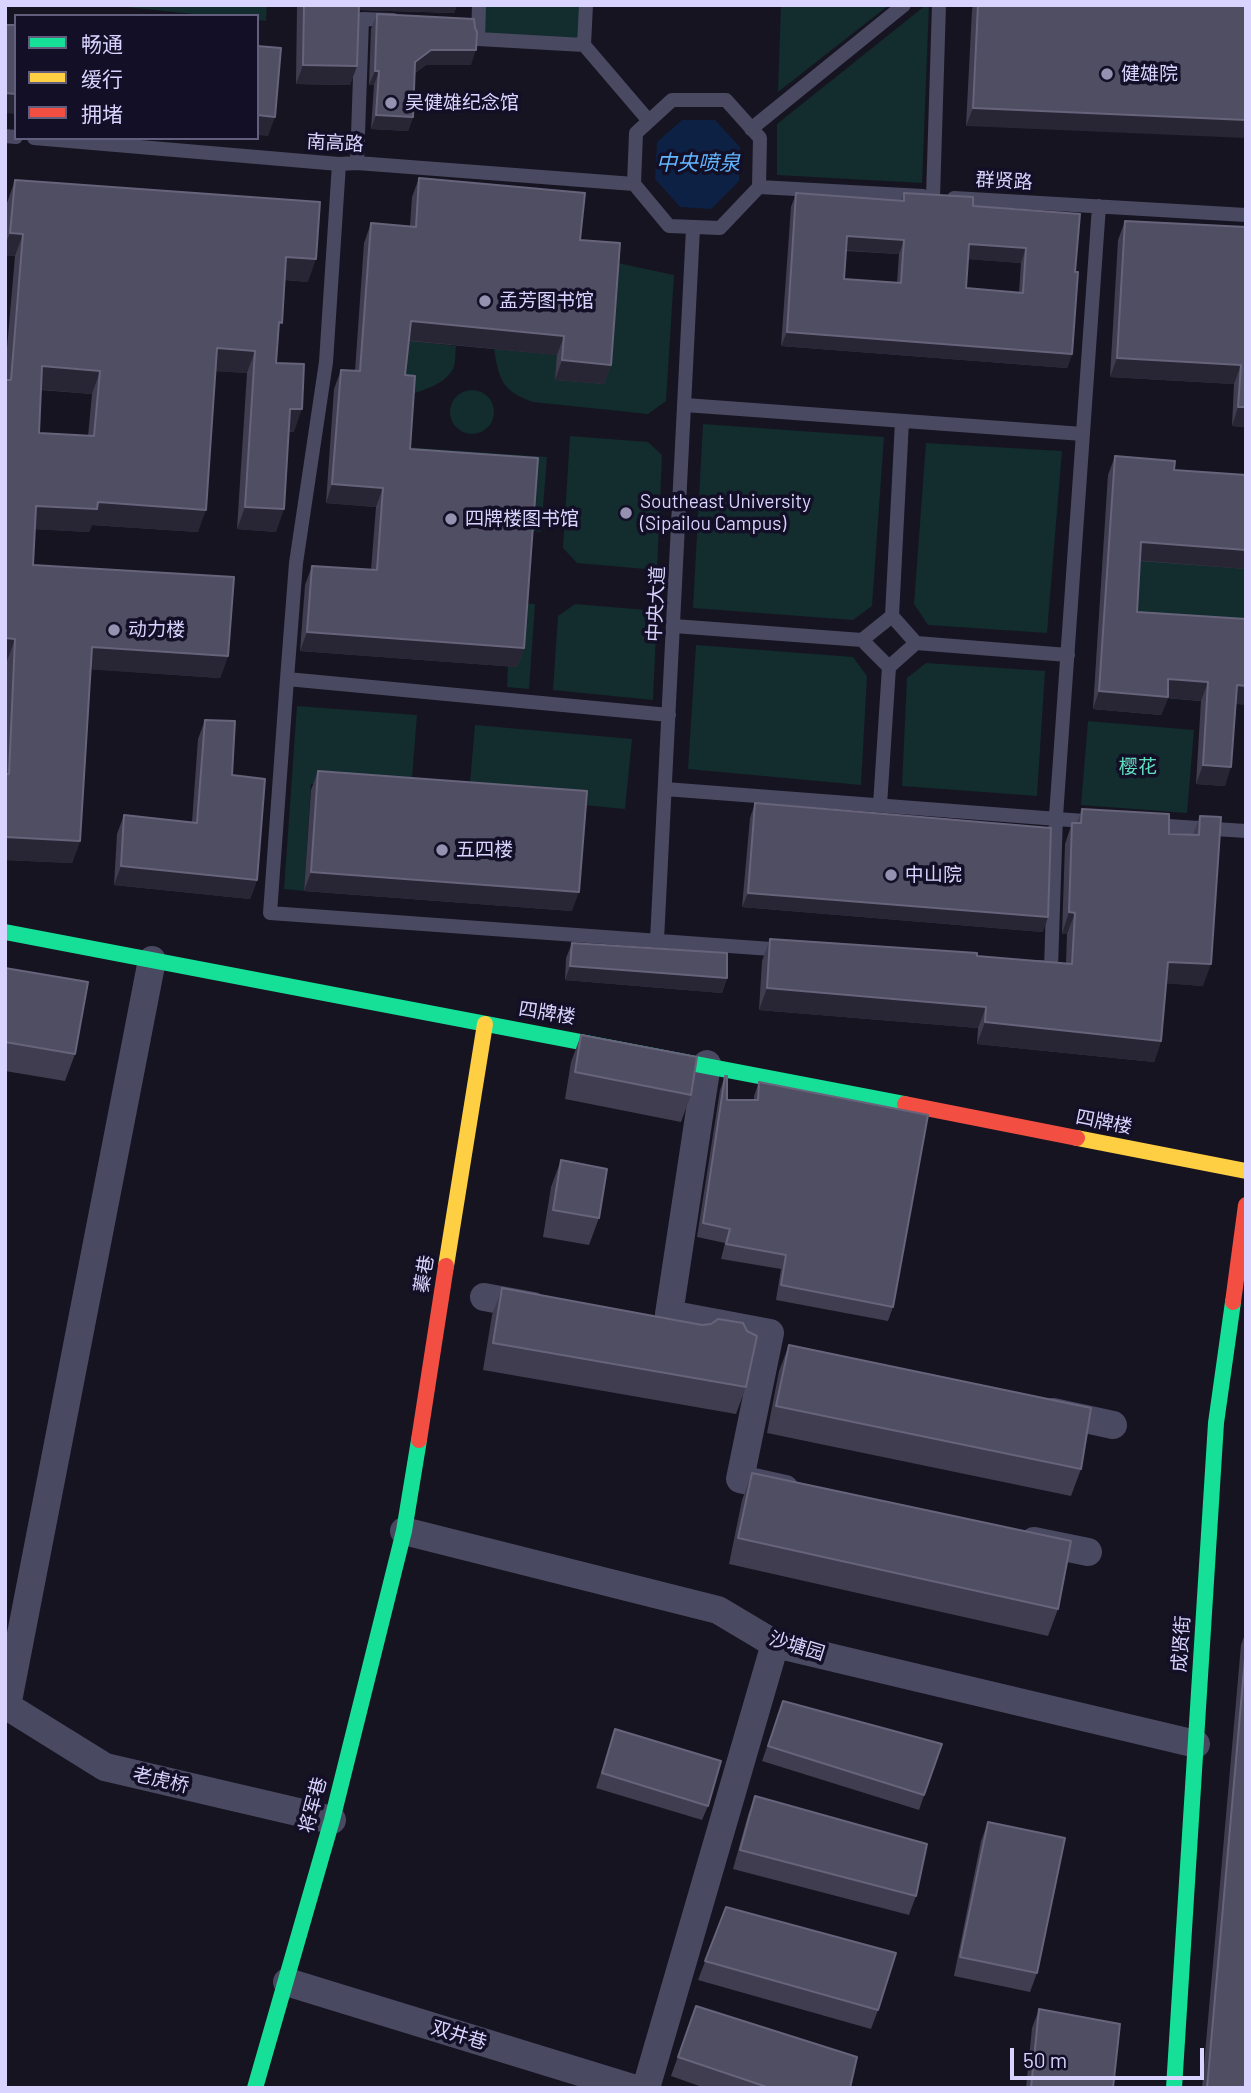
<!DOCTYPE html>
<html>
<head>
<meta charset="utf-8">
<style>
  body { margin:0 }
  #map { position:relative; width:1251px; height:2093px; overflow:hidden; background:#161421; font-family:Barlow,"Noto Sans SC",sans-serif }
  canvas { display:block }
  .frame { position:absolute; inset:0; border:7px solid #d9d4ff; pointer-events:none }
  .legend { position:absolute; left:14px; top:14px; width:245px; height:126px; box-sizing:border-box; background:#130f26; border:2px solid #625e7d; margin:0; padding:9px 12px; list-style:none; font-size:21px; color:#d9d4ff }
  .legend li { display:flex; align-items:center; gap:14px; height:35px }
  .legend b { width:35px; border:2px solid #625e7d }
  .scale { position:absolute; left:1010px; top:2048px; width:194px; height:32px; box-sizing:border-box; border:4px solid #d9d4ff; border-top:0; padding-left:9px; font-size:21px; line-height:24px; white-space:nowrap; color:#d9d4ff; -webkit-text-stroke:5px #130f26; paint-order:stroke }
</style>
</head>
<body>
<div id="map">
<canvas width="1251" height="2093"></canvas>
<div class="frame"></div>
<ul class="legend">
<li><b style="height:9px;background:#16e098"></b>畅通</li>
<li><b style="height:9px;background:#ffcf43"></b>缓行</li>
<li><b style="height:9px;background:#f24e42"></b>拥堵</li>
</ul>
<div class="scale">50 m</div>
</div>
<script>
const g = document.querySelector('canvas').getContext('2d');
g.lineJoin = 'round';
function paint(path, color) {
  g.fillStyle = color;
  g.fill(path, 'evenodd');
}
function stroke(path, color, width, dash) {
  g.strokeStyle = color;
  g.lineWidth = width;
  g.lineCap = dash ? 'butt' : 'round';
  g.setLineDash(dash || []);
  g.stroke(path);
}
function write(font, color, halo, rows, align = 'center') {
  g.font = font + ' Barlow,"Noto Sans SC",sans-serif';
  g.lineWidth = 7;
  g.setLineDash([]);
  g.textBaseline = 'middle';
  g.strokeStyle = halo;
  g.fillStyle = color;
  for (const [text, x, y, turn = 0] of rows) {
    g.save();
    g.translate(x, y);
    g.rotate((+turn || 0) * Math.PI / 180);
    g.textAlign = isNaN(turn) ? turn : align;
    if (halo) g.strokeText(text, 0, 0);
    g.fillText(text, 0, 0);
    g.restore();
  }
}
paint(new Path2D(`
  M106,5H267L266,21L257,20V16H213Z
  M479,5H586L584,45L478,39Z
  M781,5H889L778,92Z
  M926,5H929L922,183L777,175V124Z
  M613,262L674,275L666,401L648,414L533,402C502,391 499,380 494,349L557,355Z
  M404,340L456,346C455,352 456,363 453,369C445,384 424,390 409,395L388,364Z
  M450 412a22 22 0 1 1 44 0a22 22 0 1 1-44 0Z
  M703,424L884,437L872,606L853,620L693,608Z
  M570,436L648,442L662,455L657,570L577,563L563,548Z
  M926,443L1062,451L1047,633L928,625L914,604Z
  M405,447L547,457L541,532L527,530L403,468Z
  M1108,475L1168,480L1246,494V705L1162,698L1161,715L1093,709Z
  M521,603L535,604L529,689L507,687L508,667H517Z
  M575,604L657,611L653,700L553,690L558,616Z
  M696,645L853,657L867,676L861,785L688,769Z
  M926,663L1045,671L1037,796L902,786L907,678Z
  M297,706L417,715L411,791L311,784L304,891L284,889Z
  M1088,721L1194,730L1187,813L1081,805Z
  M475,725L632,739L625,809L469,794Z`), '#132c2d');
paint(new Path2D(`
  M682,120H715L740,147L739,181L711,209L680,207L655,179L657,142Z`), '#0d2144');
stroke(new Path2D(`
  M479,5L478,39L584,45L586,5
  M584,45L649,121
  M672,100H726L760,138L759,187L720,228L669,226L634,184L636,133Z
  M751,129L904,5
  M5,136L16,137
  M34,138L339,164L357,163L634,184
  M357,163L362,19L393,20
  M339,164L326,362L296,563L287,679L669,715
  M759,187L923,196
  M933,197L939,5
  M954,198L1246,215
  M685,405L1083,434
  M902,421L892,616L916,643L1068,655
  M674,626L862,640L889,667
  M862,640L892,616
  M287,679L270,913L785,950
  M665,789L1097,822
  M880,805L889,667L916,643
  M1152,825L1246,831
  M657,940L693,228
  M1039,967L1051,968L1056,816L1099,206`), '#4a4962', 14);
stroke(new Path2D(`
  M707,1064L669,1314L770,1333L740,1479L785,1489
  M484,1297L533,1306
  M1053,1412L1113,1425
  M404,1531L718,1610L775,1644L1196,1744
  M1034,1541L1088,1552
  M5,1705L105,1767L332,1820
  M7,1706L152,960
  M287,1982L632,2088
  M646,2088L775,1644`), '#4a4962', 28);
stroke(new Path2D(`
  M5,932C305,990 606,1045 905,1104
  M255,2088L332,1820L404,1531L419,1440
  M1174,2088L1216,1423L1233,1302`), '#16e098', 16);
stroke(new Path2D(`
  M1077,1138L1246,1171
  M446,1266L485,1024`), '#ffcf43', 16);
stroke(new Path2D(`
  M905,1104L1077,1138
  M1233,1302L1246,1205
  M419,1440L446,1266`), '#f24e42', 16);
paint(new Path2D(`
  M297,5H457L454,13L359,10L357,66L350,85L296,84Z
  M973,5H1246L966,126L972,10Z
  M377,14L471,65H426L415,73L413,117L408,131L371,129L374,85H369L371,29Z
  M419,178L580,240L611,365L604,384L555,380L557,355L409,341L405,375L410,449L524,648L517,667L300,651L305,585L312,566L371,570L376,507L326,503L334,389L341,370L355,371L364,243L371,223L410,226L412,197Z
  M15,180L308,282L285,280L278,334L276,363L294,432H289L276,532L237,529L247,373L216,371L198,532L92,525L89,532L35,529L33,565L228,656L220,678L90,669L80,841L72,863L5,860V694L7,661H5V371L15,256L5,255V216L7,203ZM41,390L92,394L88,436L39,433Z
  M796,193L901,201L904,193L973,206L1075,272L1072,354L1067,368L781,346L791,207ZM846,251L899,254L897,283L844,279ZM968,259L1021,263L1019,293L966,288Z
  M1125,221L1246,227V443H1245V427L1232,426L1234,384L1110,377L1118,240Z
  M1115,456L1174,470L1246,475V569L1140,561L1137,612L1236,704L1225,786L1196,784L1201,701L1168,698L1161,715L1093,709L1108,475Z
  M205,720L232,775L257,880L250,899L114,885L117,834L124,815L192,822L198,739Z
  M318,771L572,911L304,891L311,790Z
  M755,803L1043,932L742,907L750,818Z
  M1082,809L1169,834H1193L1200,816L1203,986L1166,983L1161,1041L1154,1062L977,1044L978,1028L759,1010L762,961L770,939L1066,964L1067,934H1062L1065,844L1072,823H1077Z
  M572,943L727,978L722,993L565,980L566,958Z
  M5,968L75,1054L65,1081L5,1071Z
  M581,1035L691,1095L681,1122L565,1099L571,1062Z
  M725,1076L727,1100H754V1096L759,1082L893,1307L888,1321L776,1300L781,1269L721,1259L725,1243L697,1237L720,1090Z
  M561,1160L599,1218L589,1245L543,1237L551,1187Z
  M502,1288L746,1387L736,1414L483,1370L492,1315Z
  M789,1345L1081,1469L1071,1496L767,1433L779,1371Z
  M752,1473L1058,1609L1048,1636L729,1564L742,1500Z
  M1246,1631V2088H1202L1241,1645Z
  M783,1701L942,1744L919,1810L762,1761Z
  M615,1729L708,1806L702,1820L596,1788Z
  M755,1796L916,1896L909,1915L733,1869L748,1815Z
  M988,1822L1037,1973L1030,1992L954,1976L981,1841Z
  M726,1907L878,2010L871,2029L698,1980Z
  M696,2006L850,2088H705L671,2076Z
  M1039,2009L1113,2088H1026L1032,2028Z`), '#403d50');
paint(new Path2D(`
  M357,5H457L454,13L358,10Z
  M431,50H476L471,65H426L410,76L415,62Z
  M303,65L357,66L350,85L296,84Z
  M375,71H379L374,85H369Z
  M5,93L16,94V114L5,113Z
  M973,108L1246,120V138L966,126Z
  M257,115L275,117L268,136L257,135Z
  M376,115L413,117L408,131L371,129Z
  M10,233L23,234L15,256L5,255V245Z
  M847,236L904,240L899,254L841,250Z
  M969,244L1026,248L1021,263L964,259Z
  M286,257L316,259L308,282L278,279Z
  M411,321L564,336L557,355L404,340Z
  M787,332L1072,354L1067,368L781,346Z
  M217,348L255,351L247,373L209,371Z
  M1117,358L1241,365L1234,384L1110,377Z
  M562,360L611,365L604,384L555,380Z
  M42,366L100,371L92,394L34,389Z
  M1238,407H1246L1245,427L1232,426Z
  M290,409H302L294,432L282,431Z
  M332,484L383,488L376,507L326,503Z
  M98,502L206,510L198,532L92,525L89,532L28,529L36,506Z
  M245,507L284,509L276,532L237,529Z
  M1141,542L1246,550V569L1134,560Z
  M307,632L524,648L517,667L300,651Z
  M5,638L15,639L7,661H5Z
  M92,647L228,656L220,678L83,669Z
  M1168,679L1208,682L1201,701L1168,698L1161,715L1093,709L1099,691Z
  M1237,685L1246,686V705L1230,703Z
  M1203,765L1231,767L1225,786L1196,784Z
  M5,837L80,841L72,863L5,860Z
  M121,866L257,880L250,899L114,885Z
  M311,872L579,892L572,911L304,891Z
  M748,893L1048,917L1043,932L742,907Z
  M1069,912L1075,913L1067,934H1062Z
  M1168,962L1211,964L1203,986L1160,983Z
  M570,966L727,978L722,993L565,980Z
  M767,988L986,1007L978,1028L759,1010Z
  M985,1022L1161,1041L1154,1062L977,1044Z`), '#282635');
const building = new Path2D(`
  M304,5H359L357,66L303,65Z
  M978,5H1246V120L973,108Z
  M377,14L474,19L475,28L477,32L476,50H431L415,62L413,117L376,115L379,71H375Z
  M5,25H16V94L5,93Z
  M257,46L281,48L275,117L257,115Z
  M419,178L585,193L580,240L620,243L611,365L562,360L564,336L411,321L405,375L415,376L410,449L538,458L524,648L307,632L312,566L377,570L383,488L332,484L341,370L360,371L371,223L416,227Z
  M15,180L320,202L316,259L286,257L282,323L279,322L276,363L304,364L302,409H290L284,509L245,507L255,351L217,348L206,510L98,502L97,509L36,506L33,565L234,577L228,656L92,647L80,841L5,837V774H9L15,639L5,638V380H11L23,234L10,233ZM42,366L100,371L94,436L39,433Z
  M796,193L904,201V193L973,197V206L1080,214L1075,272H1078L1072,354L787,332ZM847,236L904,240L901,283L844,279ZM969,244L1026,248L1023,293L966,288Z
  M1125,221L1246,227V407H1238L1241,365L1117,358Z
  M1115,456L1175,461L1174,470L1246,475V550L1141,542L1137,612L1246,619V686L1237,685L1231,767L1203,765L1208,682L1168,679V697L1099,691Z
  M205,720L235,721L232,775L265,779L257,880L121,866L124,815L197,823Z
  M318,771L587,791L579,892L311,872Z
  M755,803L1051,828L1048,917L748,893Z
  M1082,809L1169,814V834L1199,835L1200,816L1221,817L1211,964L1168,962L1161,1041L985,1022L986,1007L767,988L770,939L977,953V956L1072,964L1075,913L1069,912L1072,823H1081Z
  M572,943L727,953V978L570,966Z
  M5,968L88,982L75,1054L5,1042Z
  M581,1035L697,1057L691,1095L575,1072Z
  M725,1076H727V1100H758L759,1082L928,1115L893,1307L781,1285L786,1255L726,1244L730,1229L703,1223Z
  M561,1160L607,1169L599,1218L553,1210Z
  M502,1288L702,1325L711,1324L718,1319L743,1323L747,1331L757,1336L746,1387L493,1343Z
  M789,1345L1091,1408L1081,1469L776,1406Z
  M752,1473L1071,1541L1058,1609L738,1538Z
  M1246,1647V2088H1207Z
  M783,1701L942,1744L924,1795L768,1746Z
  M615,1729L721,1761L708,1806L602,1773Z
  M755,1796L927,1844L916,1896L740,1850Z
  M988,1822L1065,1838L1037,1973L960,1957Z
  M726,1907L896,1953L878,2010L705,1961Z
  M696,2006L857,2057L850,2088H770L678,2057Z
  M1039,2009L1120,2024L1113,2088H1031Z`);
paint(building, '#504e63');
stroke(building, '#66637b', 2);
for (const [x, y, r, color] of [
  [1107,74,7,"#9591b1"],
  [391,103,7,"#9591b1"],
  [485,301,7,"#9591b1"],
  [626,513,7,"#9591b1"],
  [451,519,7,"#9591b1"],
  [114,630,7,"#9591b1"],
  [442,850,7,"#9591b1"],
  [891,875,7,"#9591b1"]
]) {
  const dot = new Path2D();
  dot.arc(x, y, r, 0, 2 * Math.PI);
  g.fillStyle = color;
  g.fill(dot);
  stroke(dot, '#130f26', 2.5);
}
write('19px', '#d9d4ff', '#130f26', [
  ["健雄院",1121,74],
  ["吴健雄纪念馆",405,103],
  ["孟芳图书馆",499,301],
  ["Southeast University",640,502],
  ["(Sipailou Campus)",640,524],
  ["四牌楼图书馆",465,519],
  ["动力楼",128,630],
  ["五四楼",456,850],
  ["中山院",905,875]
], 'left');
write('19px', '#d9d4ff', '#130f26', [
  ["南高路",335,143,3],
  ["群贤路",1004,181,3],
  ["中央大道",656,604,-87],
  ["四牌楼",547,1013,9],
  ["四牌楼",1104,1122,11],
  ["蓁巷",424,1274,-81],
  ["成贤街",1181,1644,-86],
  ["沙塘园",797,1646,17],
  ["老虎桥",161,1780,13],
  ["将军巷",313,1805,-75],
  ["双井巷",459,2035,17]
]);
write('19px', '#5fe0c0', '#130f26', [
  ["樱花",1138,767]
]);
write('italic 21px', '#62b6ff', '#130f26', [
  ["中央喷泉",698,163]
]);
</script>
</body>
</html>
